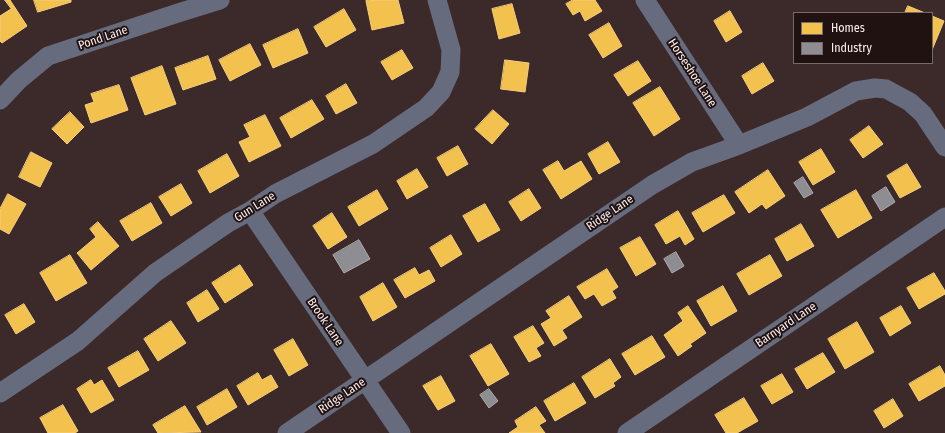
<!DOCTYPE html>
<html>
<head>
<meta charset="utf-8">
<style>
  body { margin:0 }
  #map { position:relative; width:945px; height:433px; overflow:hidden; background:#3c2a2a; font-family:"Fira Sans Condensed",sans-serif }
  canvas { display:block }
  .legend { position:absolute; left:793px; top:12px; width:140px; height:52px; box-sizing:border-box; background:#201211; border:1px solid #786a69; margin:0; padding:5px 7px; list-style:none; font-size:12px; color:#fceeed }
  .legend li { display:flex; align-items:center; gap:8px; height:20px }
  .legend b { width:20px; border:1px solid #786a69 }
</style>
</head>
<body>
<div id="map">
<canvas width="945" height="433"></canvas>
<ul class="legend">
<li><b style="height:11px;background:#f2c14e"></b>Homes</li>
<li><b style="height:11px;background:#8d8d92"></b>Industry</li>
</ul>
</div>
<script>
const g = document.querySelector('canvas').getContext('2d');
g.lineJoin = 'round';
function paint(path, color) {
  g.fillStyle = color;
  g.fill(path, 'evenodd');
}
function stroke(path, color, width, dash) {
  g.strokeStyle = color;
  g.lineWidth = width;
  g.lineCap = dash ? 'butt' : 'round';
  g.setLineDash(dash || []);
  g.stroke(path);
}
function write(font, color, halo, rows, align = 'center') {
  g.font = font + ' "Fira Sans Condensed",sans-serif';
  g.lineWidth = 4;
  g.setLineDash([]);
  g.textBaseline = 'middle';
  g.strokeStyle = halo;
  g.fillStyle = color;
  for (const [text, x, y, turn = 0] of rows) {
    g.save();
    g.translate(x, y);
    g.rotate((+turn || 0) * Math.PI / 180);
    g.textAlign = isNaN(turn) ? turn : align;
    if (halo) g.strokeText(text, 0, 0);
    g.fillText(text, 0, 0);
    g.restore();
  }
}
const homes = new Path2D(`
  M5,0H10L27,26L2,43L0,41V16L11,9Z
  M34,0H71V2L38,12Z
  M370,0H398L404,23L372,30L366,1Z
  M573,0H595L602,11L585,21L580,11L573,15L566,4Z
  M512,4L520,33L499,39L492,9Z
  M908,6L925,13H905Z
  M344,9L356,30L326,47L314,27Z
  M730,11L742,32L726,42L714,21Z
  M932,16L944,21L932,50Z
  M609,23L622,46L603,58L589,35Z
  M298,29L308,53L273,68L263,45Z
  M250,44L261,65L230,81L219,60Z
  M402,50L413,68L392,80L381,62Z
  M208,56L216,79L183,90L175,68Z
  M505,60L529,63L525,92L501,89Z
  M638,61L651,81L628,96L614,75Z
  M763,63L774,81L752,94L742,76Z
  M162,66L176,104L145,115L131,78Z
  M346,84L357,103L336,114L326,96Z
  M119,85L128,110L91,123L85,105L94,102L91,94Z
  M660,87L680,119L654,136L633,103Z
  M312,100L324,119L291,138L280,118Z
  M493,110L509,124L492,144L475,129Z
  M70,112L84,127L67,144L52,129Z
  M265,115L281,146L249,162L239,142L250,137L244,125Z
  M869,126L883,144L863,158L850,140Z
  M608,142L620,162L599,174L588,154Z
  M458,146L468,164L447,176L437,158Z
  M821,149L835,172L813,185L799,162Z
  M31,152L52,163L40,187L19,177Z
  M227,154L239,176L210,193L198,171Z
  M558,161L564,171L581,161L592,179L561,199L543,170Z
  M907,164L921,187L900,198L887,176Z
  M417,169L428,187L407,199L397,181Z
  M768,170L785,196L766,209L762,204L749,213L735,192Z
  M181,184L192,203L171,216L159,197Z
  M529,189L541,208L521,221L509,202Z
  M377,190L388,209L359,226L348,207Z
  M856,190L872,218L838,238L821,210Z
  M8,194L26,204L9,234L0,229V209Z
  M724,195L735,213L703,232L692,213Z
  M151,203L162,223L132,241L120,221Z
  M485,204L500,230L478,242L463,216Z
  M678,211L694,239L685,245L680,236L666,244L655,225Z
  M332,213L347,237L328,249L313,226Z
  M98,222L119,246L91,270L77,253L96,237L90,229Z
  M801,224L814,246L787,261L775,239Z
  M451,235L462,254L441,267L430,248Z
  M640,237L656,264L636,276L620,248Z
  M70,255L87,283L56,301L40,273Z
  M770,255L782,276L749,295L737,274Z
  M240,265L253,285L225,303L212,283Z
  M415,268L419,275L429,270L435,281L405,298L394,280Z
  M607,269L618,287L612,291L616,298L602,306L594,294L585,299L577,287Z
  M934,273L945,291V294L919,309L907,288Z
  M383,283L397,307L373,321L360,297Z
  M723,286L737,311L711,326L697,301Z
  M207,290L219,309L198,322L187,303Z
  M569,296L582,317L562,330L567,338L554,346L541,324L551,318L546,311Z
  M24,304L35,322L16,334L5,315Z
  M688,306L706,333L690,344L692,346L678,356L664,335L683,321L678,313Z
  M901,306L911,323L890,336L880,318Z
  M171,321L186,343L158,361L144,339Z
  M857,322L874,352L845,369L828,339Z
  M533,326L544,343L536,348L541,356L529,362L514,337Z
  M652,336L665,357L635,375L622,354Z
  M293,339L308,365L289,376L274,350Z
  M491,344L509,374L488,386L470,356Z
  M138,351L149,370L119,387L108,368Z
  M823,353L835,372L807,389L795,369Z
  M610,359L621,377L613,383L615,386L595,398L582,377Z
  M940,366L945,375V386L919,401L909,384Z
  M258,373L262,380L271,375L278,387L248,405L237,386Z
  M782,374L793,392L772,404L761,386Z
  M441,376L455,401L438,410L423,386Z
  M91,380L94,385L102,380L114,400L91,413L77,389Z
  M574,383L586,403L555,421L544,401Z
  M227,389L237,407L207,425L197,407Z
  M744,398L758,421L737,433H726L715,415Z
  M893,399L903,416L884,428L874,411Z
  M63,405L78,431L75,433H48L40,418Z
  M185,406L201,432L158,433L153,425Z
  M536,407L546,421L539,425L545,433H509L518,427L515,421Z`);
paint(homes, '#f2c14e');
stroke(homes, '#f5ce7e', 1);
const industry = new Path2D(`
  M803,177L813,193L804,198L794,183Z
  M886,187L895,202L881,211L872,196Z
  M359,240L370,259L344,273L333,255Z
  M676,252L684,266L672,273L664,259Z
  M489,389L498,401L489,408L480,395Z`);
paint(industry, '#8d8d92');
stroke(industry, '#aeaaad', 1);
stroke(new Path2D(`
  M645,0L739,145
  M0,100L19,80L48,56L178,13L220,0
  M250,211L401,433
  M0,393L78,341L155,273L228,223L250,211L275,194L373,144L426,108L441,92L450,72L451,50L437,0
  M287,433L652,185L692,162L739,145L807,117L856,91L875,88L886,89L910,102L923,114L945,147
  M627,433L945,217`), '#666b7d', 19);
write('12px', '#fceeed', '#201211', [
  ["Pond Lane",103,38,-19],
  ["Horseshoe Lane",692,73,57],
  ["Gun Lane",255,207,-32],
  ["Ridge Lane",610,213,-34],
  ["Brook Lane",325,322,56],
  ["Barnyard Lane",786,325,-34],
  ["Ridge Lane",342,396,-34]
]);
</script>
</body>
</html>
